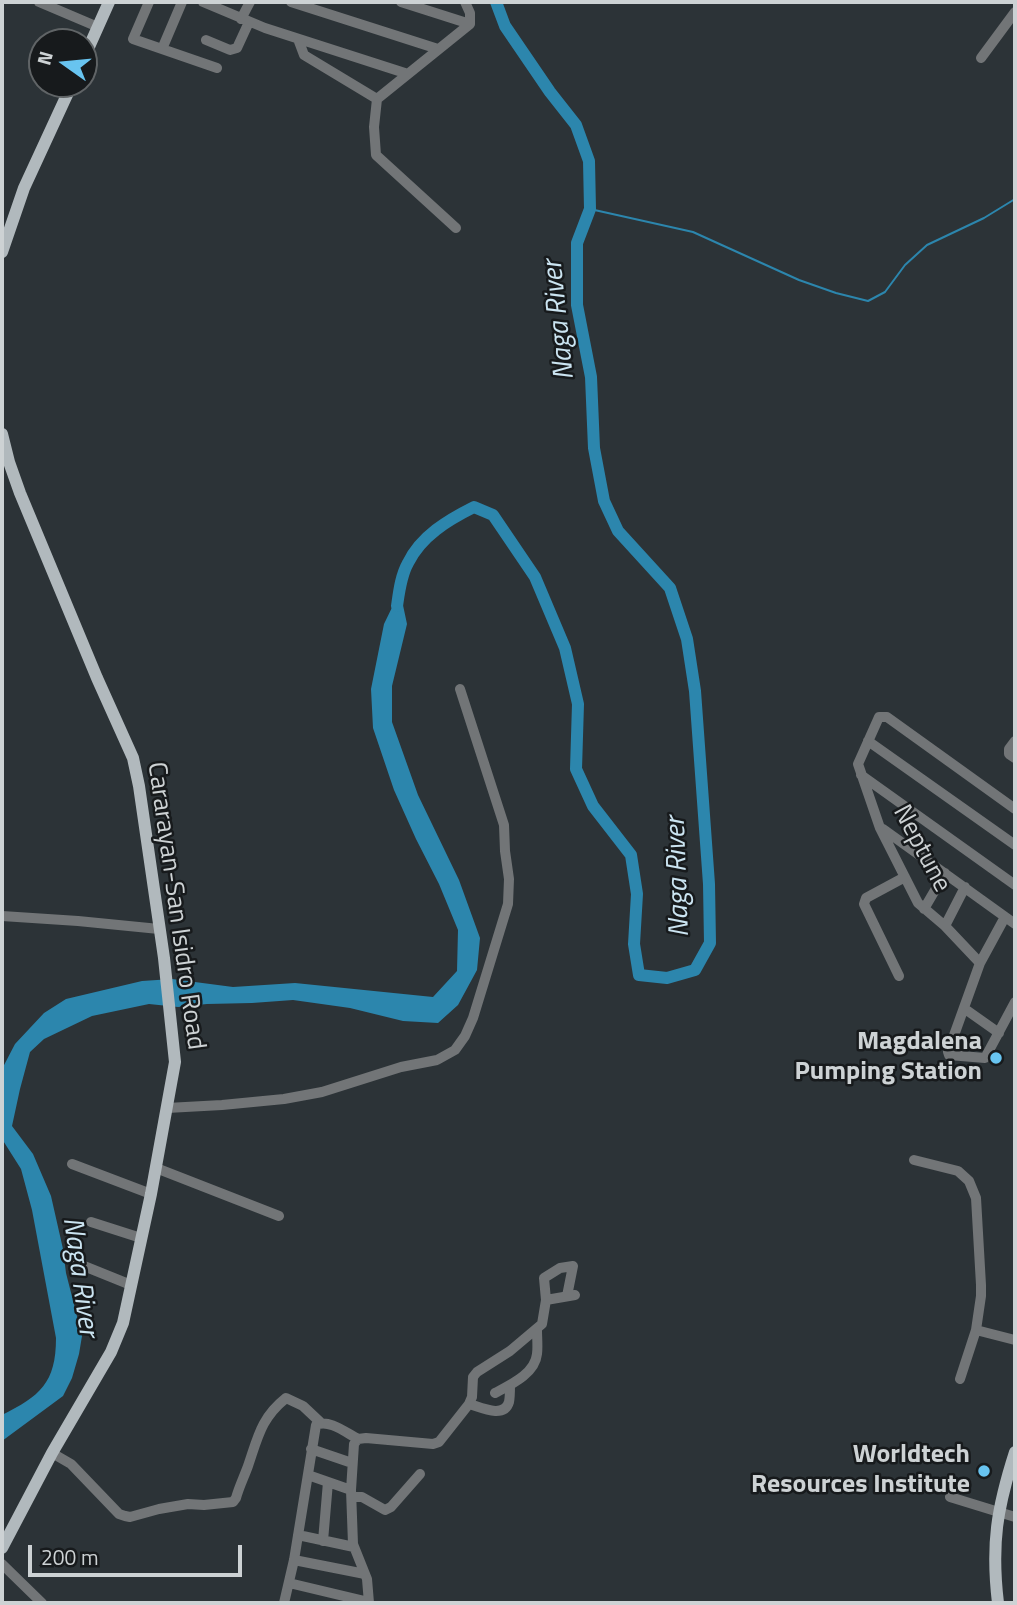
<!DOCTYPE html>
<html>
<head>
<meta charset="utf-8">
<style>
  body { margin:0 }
  #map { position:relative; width:1017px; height:1605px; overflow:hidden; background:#2c3337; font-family:"Titillium Web",sans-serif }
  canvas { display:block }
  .frame { position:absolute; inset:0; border:4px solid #cdd2d4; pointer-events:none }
  .north { position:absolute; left:28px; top:28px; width:70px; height:70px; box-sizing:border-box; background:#171a1c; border:2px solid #606466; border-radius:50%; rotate:285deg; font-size:19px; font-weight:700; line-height:28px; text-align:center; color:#cdd2d4 }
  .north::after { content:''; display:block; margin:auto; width:24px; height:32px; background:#68c4f0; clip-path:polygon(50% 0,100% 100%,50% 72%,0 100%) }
  .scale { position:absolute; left:28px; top:1545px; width:214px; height:32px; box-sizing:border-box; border:4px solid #cdd2d4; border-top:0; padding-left:9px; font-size:21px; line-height:24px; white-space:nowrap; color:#cdd2d4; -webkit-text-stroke:5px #171a1c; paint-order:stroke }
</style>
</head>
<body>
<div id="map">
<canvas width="1017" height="1605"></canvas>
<div class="frame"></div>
<div class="north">N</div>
<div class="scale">200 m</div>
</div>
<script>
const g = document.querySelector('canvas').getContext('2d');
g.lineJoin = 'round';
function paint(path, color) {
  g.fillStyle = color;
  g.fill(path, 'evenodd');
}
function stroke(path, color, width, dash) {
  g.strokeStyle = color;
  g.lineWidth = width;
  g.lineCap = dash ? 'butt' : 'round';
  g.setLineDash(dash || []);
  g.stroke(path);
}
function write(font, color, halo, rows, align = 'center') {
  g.font = font + ' "Titillium Web",sans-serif';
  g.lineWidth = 5;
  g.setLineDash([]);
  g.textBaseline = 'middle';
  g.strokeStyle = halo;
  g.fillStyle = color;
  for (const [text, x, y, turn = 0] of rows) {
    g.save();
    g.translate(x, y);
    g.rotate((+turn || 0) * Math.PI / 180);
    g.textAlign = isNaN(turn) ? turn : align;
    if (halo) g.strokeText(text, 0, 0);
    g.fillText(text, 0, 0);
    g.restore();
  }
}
paint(new Path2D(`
  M400,591L407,624L392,686V722L418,795L459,880L480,938L477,970L458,1005L438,1023L403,1021L350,1008L293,1000L252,1003L207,1004L178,1007L149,1004L92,1016L44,1039L30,1052L20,1089L12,1126L33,1154L51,1196L63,1249L66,1273L82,1336L79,1354L72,1378L63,1396L2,1441V1415C40,1396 56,1383 56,1338L32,1210L21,1169L2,1139V1069L15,1044L44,1013L66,999L142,981L172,979L233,987L295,983L433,997L457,971L458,930L439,884L416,839L394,790L373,728L371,689L384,624Z`), '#2c86ad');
stroke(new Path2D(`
  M590,209L693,232L799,280L836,293L868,301L885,292L905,265L927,245L984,218L1015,199`), '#2c86ad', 2);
stroke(new Path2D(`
  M397,606C399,592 401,575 408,563C421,536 448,520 474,507L493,515L535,577L565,648L578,704L576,769L593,806L631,855L637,894L634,944L639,975L667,978L695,970L710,943L709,884L695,691L687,639L670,588L618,531L604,501L594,448L591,377L577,305V243L590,209L589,161L576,125L550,92L505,26L496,2`), '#2c86ad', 12);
stroke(new Path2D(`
  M39,2L98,27
  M149,2L133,39L217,68
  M203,2L265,28L408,74
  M291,2L438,49
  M401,2L470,24
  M241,19L250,2
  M298,39L304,55L377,99
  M206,40L230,50L237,48L249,22
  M162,49L182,2
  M981,58L1015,12
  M456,228L376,155L374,127L377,99L470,24V13L465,2
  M868,741L1015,845
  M1015,741L1009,749V754L1015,758
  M861,775L1015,885
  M883,829L1015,924
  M924,909L945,873
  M2,916L78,921L159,929
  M1005,917L980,963L948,1052L949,1055L985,1058L1015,1002
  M945,926L965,887
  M980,963L945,926L918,903L880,828L858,764L879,717H887L1015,809
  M899,976L864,904L866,898L905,877
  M965,1009L999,1033
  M167,1108L222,1105L284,1099L322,1092L401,1067L437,1060L455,1050L465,1036L473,1018L508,904L509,879L505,851L504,825L460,689
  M914,1160L958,1171L969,1181L976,1198L981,1285V1296L976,1330L1015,1340
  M72,1164L151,1194
  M156,1168L279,1216
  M91,1222L141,1238
  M74,1262L131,1285
  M546,1300L544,1278L560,1268L573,1266L567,1296
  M960,1379L976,1330
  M495,1393C510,1385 535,1374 537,1354C538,1347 537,1338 537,1330
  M469,1404C480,1407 504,1419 509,1402C510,1397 510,1390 510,1385
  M311,1449L352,1463
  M52,1453L71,1464L119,1514L125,1516L130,1517L159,1509L188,1504L204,1505L233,1502L236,1498C239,1487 244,1477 248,1466C258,1437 261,1418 286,1398L303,1406L320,1422
  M308,1475L351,1490
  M352,1497H362L385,1510L391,1507L420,1474
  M950,1497L1015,1517
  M298,1535L354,1547
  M323,1541L328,1482
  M294,1560L365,1574
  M2,1564L42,1603
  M289,1583L369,1602
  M284,1603L294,1560L316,1425C329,1419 345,1432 358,1439
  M369,1603L367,1579L353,1544L351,1490L354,1444L358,1439L366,1438L433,1444L439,1442L469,1404L472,1397L473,1377L477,1372L510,1351L542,1324L546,1300L575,1295`), '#727577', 10);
stroke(new Path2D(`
  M84,58L109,2
  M2,252L24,188L72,84
  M2,434L9,462L20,493L97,678L133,758L139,786L164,958L175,1062L151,1194L123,1323L111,1352L52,1453L2,1548
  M998,1603C991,1544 997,1508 1015,1452`), '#b1b9bd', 12);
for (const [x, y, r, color] of [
  [996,1058,7,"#68c4f0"],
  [984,1471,7,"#68c4f0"]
]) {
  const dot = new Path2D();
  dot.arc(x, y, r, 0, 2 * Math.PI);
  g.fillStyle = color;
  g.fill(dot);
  stroke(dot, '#171a1c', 2.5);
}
write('26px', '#cdd2d4', '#171a1c', [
  ["Neptune",921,849,62],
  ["Cararayan-San Isidro Road",175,906,82]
]);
write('bold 26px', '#cdd2d4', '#171a1c', [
  ["Magdalena",982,1043],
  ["Pumping Station",982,1073],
  ["Worldtech",970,1456],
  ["Resources Institute",970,1486]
], 'right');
write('italic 28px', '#cbe4f1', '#171a1c', [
  ["Naga River",560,320,-96],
  ["Naga River",679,877,-92],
  ["Naga River",79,1277,82]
]);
</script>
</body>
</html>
